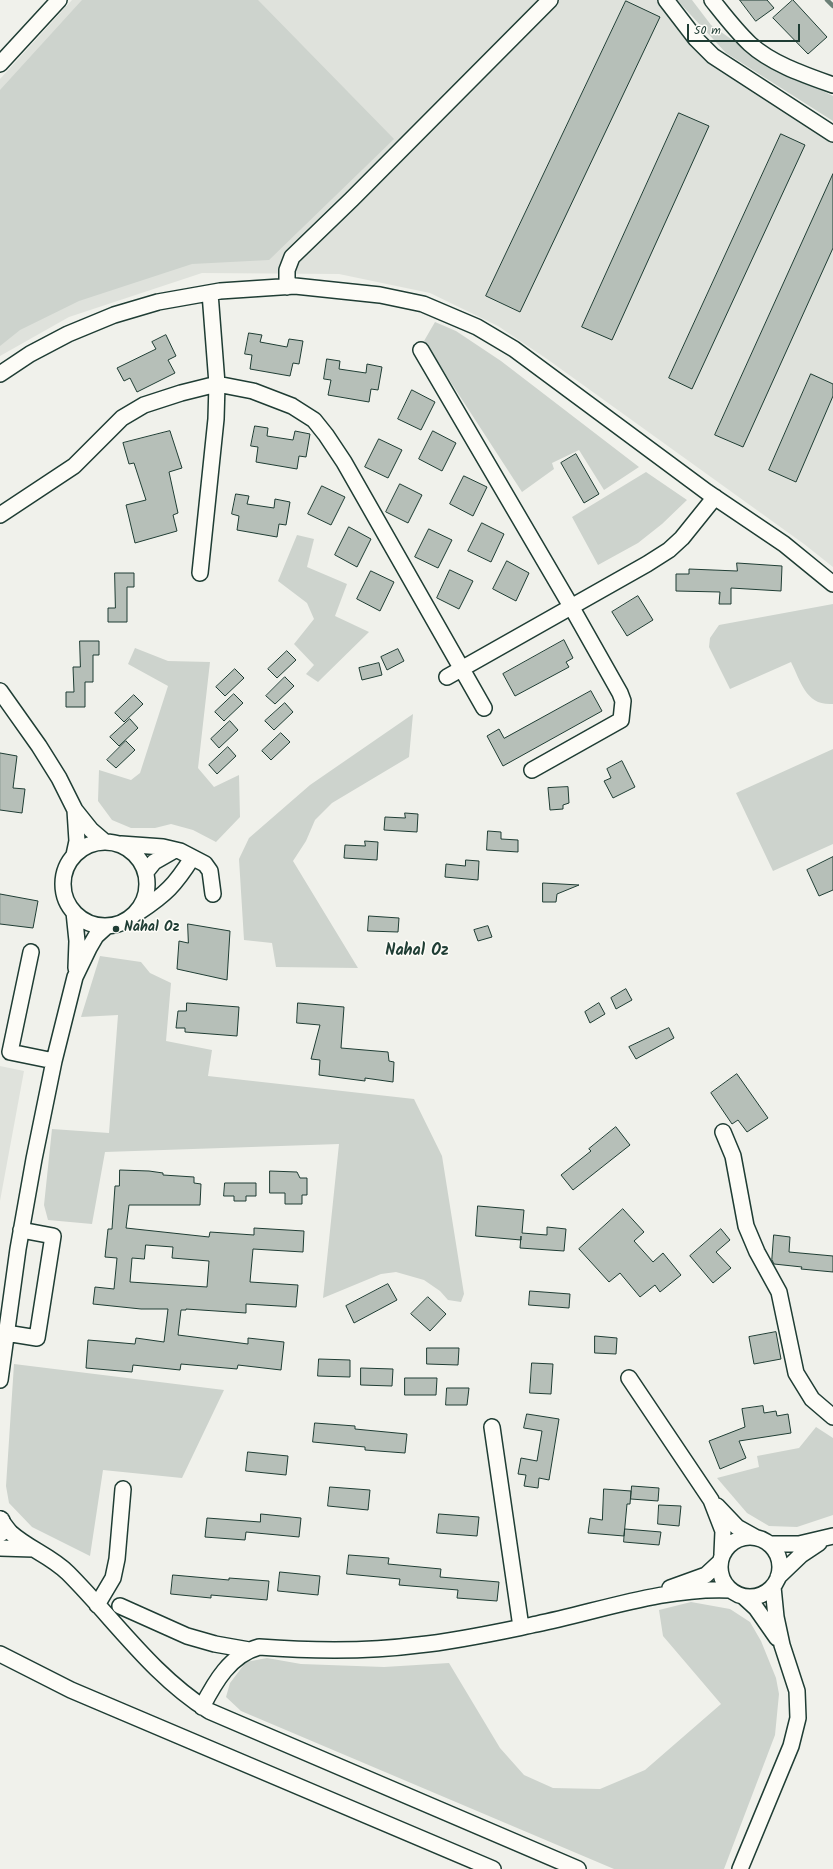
<!DOCTYPE html>
<html>
<head>
<meta charset="utf-8">
<style>
  body { margin:0 }
  #map { position:relative; width:833px; height:1869px; overflow:hidden; background:#f0f1eb; font-family:Kalam,sans-serif }
  canvas { display:block }
  .scale { position:absolute; left:687px; top:24px; width:113px; height:18px; box-sizing:border-box; border:2px solid #1f3d34; border-top:0; padding-left:5px; font-size:12px; line-height:14px; white-space:nowrap; color:#1f3d34; -webkit-text-stroke:3px #fdfcf7; paint-order:stroke }
</style>
</head>
<body>
<div id="map">
<canvas width="833" height="1869"></canvas>
<div class="scale">50 m</div>
</div>
<script>
const g = document.querySelector('canvas').getContext('2d');
g.lineJoin = 'round';
function paint(path, color) {
  g.fillStyle = color;
  g.fill(path, 'evenodd');
}
function stroke(path, color, width, dash) {
  g.strokeStyle = color;
  g.lineWidth = width;
  g.lineCap = dash ? 'butt' : 'round';
  g.setLineDash(dash || []);
  g.stroke(path);
}
function write(font, color, halo, rows, align = 'center') {
  g.font = font + ' Kalam,sans-serif';
  g.lineWidth = 3;
  g.setLineDash([]);
  g.textBaseline = 'middle';
  g.strokeStyle = halo;
  g.fillStyle = color;
  for (const [text, x, y, turn = 0] of rows) {
    g.save();
    g.translate(x, y);
    g.rotate((+turn || 0) * Math.PI / 180);
    g.textAlign = isNaN(turn) ? turn : align;
    if (halo) g.strokeText(text, 0, 0);
    g.fillText(text, 0, 0);
    g.restore();
  }
}
paint(new Path2D(`
  M72,0H659L683,33L833,138V567L804,544L547,359L498,326L430,293L339,274L202,273L69,317L0,356V79Z
  M0,1066L24,1071L0,1201Z`), '#dfe2dc');
paint(new Path2D(`
  M82,0H258L394,139L269,260L192,264L79,301L20,330L0,346V90Z
  M677,0H692L711,25L764,62L833,96V121L726,53Z
  M435,322L456,331L501,361L639,467L604,490L579,450L552,463L554,469L522,492L424,341Z
  M646,472L687,500L662,524L638,543L598,565L572,517Z
  M297,535L314,539L307,567L347,584L335,616L369,632L318,682L306,674L314,665L294,644L314,619L307,603L278,581Z
  M833,604V704C806,706 801,682 791,662L730,689L709,647L710,638L719,625Z
  M135,648L168,661L210,662L198,768L214,787L239,775L240,817L216,842L193,830L171,824L155,828H131L112,820L98,801L99,770L131,780L140,773L168,686L128,664Z
  M413,714L409,757L332,803L315,820L306,841L293,861L358,968L276,967L272,943L244,940L239,859L249,838L310,785Z
  M833,749V844L773,871L736,793Z
  M100,956L141,962L150,973L171,983L166,1041L212,1050L208,1076L414,1099L442,1156L464,1294L461,1302L448,1300L440,1291L424,1280L396,1272L381,1274L323,1298L339,1144L105,1152L92,1224L48,1220L44,1205L52,1129L109,1133L118,1015L81,1017Z
  M14,1364L224,1390L182,1478L103,1470L90,1556L32,1527L9,1503L6,1486Z
  M816,1427L833,1438V1515L797,1527L769,1526L747,1513L717,1478L759,1467L757,1456L799,1448Z
  M691,1602L730,1609L750,1622L761,1641L776,1678L779,1694L775,1735L724,1869H614L241,1711L226,1697L230,1683L246,1662L267,1658L301,1664L384,1667L449,1663L500,1748L524,1775L553,1788L600,1789L645,1770L721,1704L663,1636L659,1610Z`), '#cdd3cd');
stroke(new Path2D(`
  M827,0L833,6`), '#6c8077', 4.5);
const building = new Path2D(`
  M740,0H767L774,8L756,21Z
  M793,0L827,37L808,54L773,18Z
  M626,1L660,17L520,312L486,296Z
  M679,113L709,126L612,340L582,327Z
  M781,134L805,145L692,389L669,378Z
  M833,174V248L743,447L715,435Z
  M249,333L262,335L260,342L287,347L289,339L303,341L299,364L293,363L290,376L250,369L252,355L245,354Z
  M166,335L176,356L168,360L175,373L137,392L130,378L124,381L117,368L156,349L152,342Z
  M327,359L340,361L339,369L366,373L367,364L382,367L378,390L371,389L369,402L328,395L331,380L324,379Z
  M811,374L833,384V396L796,482L769,470Z
  M412,390L435,402L421,430L398,419Z
  M255,426L268,428L267,436L293,440L295,431L310,434L306,457L299,456L297,469L256,462L258,447L251,446Z
  M170,431L182,468L169,472L178,513L173,515L177,531L135,543L126,505L146,500L134,463L129,464L123,443Z
  M433,431L456,443L442,471L419,459Z
  M379,439L402,450L388,478L365,467Z
  M576,454L599,494L584,503L561,463Z
  M464,476L487,487L473,516L450,504Z
  M400,484L422,495L408,523L386,512Z
  M322,486L345,497L331,525L308,514Z
  M236,494L249,496L247,504L274,508L275,499L290,502L286,525L279,524L277,537L237,530L239,516L232,514Z
  M482,523L504,534L491,562L468,551Z
  M349,527L371,539L357,567L335,555Z
  M429,529L452,540L438,568L415,557Z
  M507,561L529,573L516,601L493,589Z
  M737,563L782,566L781,591L731,588V604H719L720,592L676,591V574H689V569L737,571Z
  M450,570L473,581L459,609L437,598Z
  M371,571L394,582L380,611L357,599Z
  M115,573H134V587H127V622H108V608H115Z
  M638,596L653,620L627,636L612,612Z
  M564,640L573,658L566,662L569,667L515,696L503,674Z
  M80,641H99V655H93V682H85V707H66V692H74L73,667H80Z
  M398,649L404,661L387,670L381,657Z
  M287,651L296,660L277,678L268,669Z
  M379,663L382,675L362,680L359,668Z
  M235,669L244,678L225,696L216,687Z
  M285,677L294,686L275,704L266,696Z
  M591,691L602,711L503,766L487,736L499,729L504,738Z
  M234,694L243,703L224,721L215,712Z
  M134,695L143,704L124,722L115,713Z
  M285,703L293,712L274,730L265,721Z
  M130,719L138,728L119,746L110,737Z
  M230,721L238,730L219,748L211,739Z
  M281,733L290,742L271,760L262,751Z
  M126,741L135,750L116,768L107,760Z
  M228,747L236,756L217,774L209,765Z
  M0,753L17,756L13,788L25,789L22,813L0,810Z
  M622,761L635,787L613,798L604,781L611,778L607,769Z
  M568,787L569,803L563,805V809L550,810L548,788Z
  M405,813L418,814L417,832L384,830L385,817L405,818Z
  M488,831L501,832V839L518,840V852L487,850Z
  M365,841L378,842L377,860L344,858L345,845L365,846Z
  M833,857V890L819,896L807,870Z
  M466,860L479,861L478,880L445,877L446,864L465,866Z
  M543,883L579,885L557,894L556,902H543Z
  M0,894L38,901L33,928L0,924Z
  M369,916L399,918L398,932L368,931Z
  M188,924L230,931L227,980L177,969L179,941L188,943Z
  M488,926L492,937L478,941L474,930Z
  M626,989L632,1000L616,1009L611,998Z
  M187,1003L239,1007L237,1036L185,1032V1028H176L178,1011H186Z
  M298,1003L344,1007L341,1048L388,1052L389,1061L394,1062L393,1082L365,1078V1081L319,1075L320,1060L311,1059L320,1025L297,1023Z
  M599,1003L605,1014L590,1023L585,1012Z
  M669,1028L674,1038L636,1059L629,1047Z
  M737,1074L768,1118L747,1132L738,1120L732,1124L711,1093Z
  M616,1127L630,1145L573,1190L561,1175L591,1151L589,1149Z
  M120,1170L149,1171L163,1173V1175L194,1177V1183L201,1184L200,1205H129L126,1228L209,1237L210,1232L254,1235V1228L304,1231L303,1252L253,1249L250,1282L298,1285L296,1307L246,1304V1313L186,1309V1310H181L178,1335L248,1344V1338L284,1342L281,1370L238,1365L237,1369L181,1364L180,1370L133,1365L132,1372L86,1368L88,1340L135,1344L136,1338L164,1342L168,1309H141L93,1304L95,1287L114,1289L117,1258L105,1257L108,1229H112L115,1186H119ZM146,1245L173,1247L172,1258L209,1261L207,1287L130,1282L132,1258L144,1259Z
  M270,1171L297,1172L300,1178H307V1195H302V1204H285V1193H270Z
  M225,1183H256V1196H246V1201H234V1196H224Z
  M478,1206L524,1210L522,1233L547,1235V1227L566,1229L564,1251L520,1248L521,1236V1240L476,1236Z
  M623,1209L644,1232L634,1241L653,1262L663,1253L681,1275L660,1292L655,1285L640,1297L620,1273L609,1282L579,1249Z
  M721,1229L730,1240L716,1252L731,1268L713,1283L690,1256Z
  M774,1235L790,1237L789,1252L833,1256V1272L801,1269L802,1267L774,1264L772,1260Z
  M388,1284L397,1300L354,1323L346,1306Z
  M530,1291L570,1294L569,1308L529,1305Z
  M428,1297L446,1314L430,1331L411,1314Z
  M776,1332L781,1359L754,1364L749,1337Z
  M595,1336L617,1338L616,1354L595,1353Z
  M427,1348H459L458,1365L427,1364Z
  M319,1359L350,1360V1377L318,1376Z
  M532,1363L553,1364L551,1394L530,1393Z
  M361,1368L393,1369L392,1386L361,1385Z
  M405,1378H437L436,1395H405Z
  M447,1388H469L467,1405H446Z
  M763,1406L764,1413L776,1411L777,1416L788,1414L791,1433L739,1441L746,1458L720,1469L709,1441L745,1427L742,1409Z
  M527,1414L559,1419L549,1480L539,1478L538,1488L524,1486L526,1475L518,1474L521,1458L537,1461L542,1431L524,1428Z
  M315,1423L355,1426V1429L407,1434L405,1453L365,1450V1447L313,1442Z
  M248,1452L288,1456L286,1475L246,1471Z
  M632,1486L659,1488L658,1501L631,1499Z
  M330,1487L370,1490L368,1510L328,1506Z
  M604,1489L631,1491L630,1504H627L624,1536L588,1533L590,1518L602,1520Z
  M659,1505L681,1506L679,1526L658,1524Z
  M261,1514L301,1518L299,1537L246,1532L245,1540L205,1537L207,1518L260,1522Z
  M439,1514L479,1517L477,1536L437,1533Z
  M625,1529L661,1532L659,1545L624,1542Z
  M349,1555L389,1558L388,1564L441,1569L440,1577L499,1582L497,1601L457,1598L458,1590L399,1585L400,1579L347,1574Z
  M280,1572L320,1576L318,1595L278,1591Z
  M173,1575L229,1580V1578L269,1581L267,1600L211,1595V1598L171,1594Z`);
paint(building, '#b6bfb8');
stroke(building, '#1f3d34', 1);
const minor = new Path2D(`
  M666,0L696,39L713,56L833,134
  M712,0C724,15 736,31 750,44C772,64 805,75 833,85
  M0,64L59,0
  M287,287V270L292,257L352,199L550,0
  M421,350L572,608L620,693L623,701L621,720L532,770
  M0,374L30,354L68,334L114,315L158,302L220,291L295,286L380,295L423,304L477,327L514,349L707,492L784,544L833,584
  M0,515L74,466L122,418L144,405L181,393L217,384L253,391L292,406L314,420L326,435L344,462L484,708
  M200,573L216,419L217,384L210,293
  M447,677L647,564L669,550L682,538L715,497
  M0,691L39,746L59,778L75,810L91,830L105,842
  M63 884a42 42 0 1 1 84 0a42 42 0 1 1-84 0Z
  M121,844L163,847L180,851L205,864L210,871L213,894
  M74,855L77,841L75,810
  M146,872L154,862L175,850
  M74,912L77,941L76,968
  M139,912C166,894 175,885 192,858
  M31,952L10,1052L54,1061
  M723,1132L733,1156L746,1226L757,1252L779,1292L796,1373L812,1399L833,1417
  M6,1333L37,1338L53,1236L21,1230
  M629,1378L711,1500L723,1531L722,1554
  M0,1380L18,1249L34,1159L54,1061L75,977L89,948L96,936L107,926
  M492,1427L521,1627
  M717,1506L737,1527L755,1537
  M0,1519C4,1524 7,1529 11,1533C29,1549 51,1556 68,1573C115,1620 152,1675 209,1711L578,1869
  M720 1567a30 30 0 1 1 60 0a30 30 0 1 1-60 0Z
  M769,1544H799L833,1536
  M0,1548L33,1549
  M778,1577L801,1555L819,1543
  M670,1588L706,1575L720,1562
  M744,1597L756,1608L777,1638
  M97,1605L113,1578L117,1559L123,1489
  M120,1606L187,1636L215,1644L249,1650
  M0,1654L71,1690L493,1869
  M202,1707C215,1682 230,1655 259,1647C312,1651 365,1652 418,1645C458,1641 498,1632 537,1624C600,1611 665,1587 730,1590
  M740,1869L791,1746L798,1718L797,1691L782,1645L776,1617L773,1587`);
const major = new Path2D(`
  M0,1521V1532`);
stroke(minor, '#1f3d34', 18);
stroke(major, '#1f3d34', 22);
stroke(minor, '#fdfcf7', 15);
stroke(major, '#fdfcf7', 19);
for (const [x, y, r, color] of [
  [116,929,4,"#1f3d34"]
]) {
  const dot = new Path2D();
  dot.arc(x, y, r, 0, 2 * Math.PI);
  g.fillStyle = color;
  g.fill(dot);
  stroke(dot, '#fdfcf7', 1.5);
}
write('bold 14px', '#1f3d34', '#fdfcf7', [
  ["Nahal Oz",124,929]
], 'left');
write('bold 16px', '#1f3d34', '#fdfcf7', [
  ["Nahal Oz",417,952]
]);
</script>
</body>
</html>
